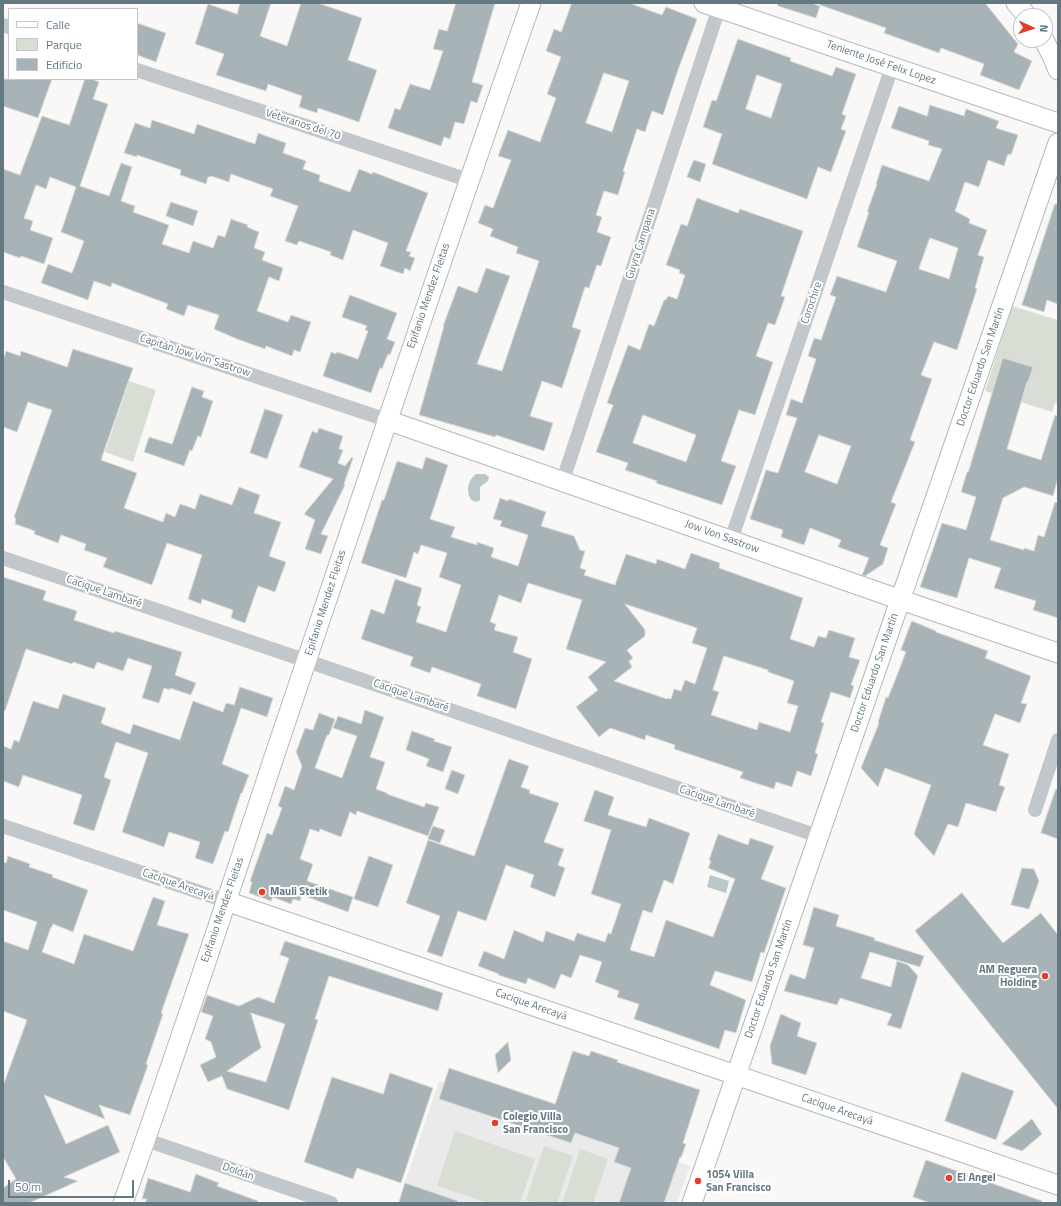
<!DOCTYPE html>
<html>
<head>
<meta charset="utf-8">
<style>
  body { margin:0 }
  #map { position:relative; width:1061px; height:1206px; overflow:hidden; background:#f9f8f6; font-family:"Titillium Web",sans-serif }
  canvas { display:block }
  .frame { position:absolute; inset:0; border:4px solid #637881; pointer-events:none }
  .legend { position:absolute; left:8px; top:8px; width:130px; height:72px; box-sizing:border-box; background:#fff; border:1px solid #c1c9cd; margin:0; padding:5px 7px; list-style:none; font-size:12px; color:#637881 }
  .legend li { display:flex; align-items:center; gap:8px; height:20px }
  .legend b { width:20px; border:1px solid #c1c9cd }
  .north { position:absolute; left:1013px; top:8px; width:40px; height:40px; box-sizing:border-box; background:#fff; border:1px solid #c1c9cd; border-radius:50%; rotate:93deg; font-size:11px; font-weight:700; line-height:16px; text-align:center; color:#637881 }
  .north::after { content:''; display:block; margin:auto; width:14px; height:18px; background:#e43e2a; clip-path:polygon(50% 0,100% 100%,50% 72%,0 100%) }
  .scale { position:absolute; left:8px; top:1180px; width:126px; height:18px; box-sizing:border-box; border:2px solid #637881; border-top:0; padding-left:5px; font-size:12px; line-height:14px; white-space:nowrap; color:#637881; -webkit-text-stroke:3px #fff; paint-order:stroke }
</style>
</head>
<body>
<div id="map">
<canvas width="1061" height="1206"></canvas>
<div class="frame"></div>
<ul class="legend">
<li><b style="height:5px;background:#fff"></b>Calle</li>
<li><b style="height:11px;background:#d9ded5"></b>Parque</li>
<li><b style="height:11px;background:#a8b3b7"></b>Edificio</li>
</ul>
<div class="north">N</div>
<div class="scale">50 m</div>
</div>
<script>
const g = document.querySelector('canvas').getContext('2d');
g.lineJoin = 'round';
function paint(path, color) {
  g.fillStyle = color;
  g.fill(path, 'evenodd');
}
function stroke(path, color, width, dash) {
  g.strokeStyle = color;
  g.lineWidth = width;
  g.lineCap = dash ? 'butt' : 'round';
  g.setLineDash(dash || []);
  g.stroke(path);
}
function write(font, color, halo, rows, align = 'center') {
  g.font = font + ' "Titillium Web",sans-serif';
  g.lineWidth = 4;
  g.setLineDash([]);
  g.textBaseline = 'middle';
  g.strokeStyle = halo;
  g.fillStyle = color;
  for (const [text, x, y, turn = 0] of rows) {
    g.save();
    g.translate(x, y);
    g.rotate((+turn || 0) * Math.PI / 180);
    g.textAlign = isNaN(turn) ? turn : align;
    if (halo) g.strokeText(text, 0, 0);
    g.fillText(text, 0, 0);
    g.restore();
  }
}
paint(new Path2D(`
  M439,1081L690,1166L677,1203H398Z`), '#e9eae9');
paint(new Path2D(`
  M1012,306L1058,320V403H1055L1052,412L985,391Z
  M129,381L156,390L133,462L105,452Z
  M455,1131L535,1159L520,1203H488L437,1186Z
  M544,1146L573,1156L557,1203H534L526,1200Z
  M580,1149L608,1159L593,1203H562Z`), '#d9ded5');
paint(new Path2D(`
  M476,474H485L489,477L488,481L480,487V500L477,502L471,500C466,491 467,481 476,474Z
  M710,875L729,881L726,893L707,887Z`), '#b9c7ca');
const building = new Path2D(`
  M240,3H271L260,36L287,46L301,3H318L362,18L348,60L377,70L359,122L318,108L317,113L299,107L302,96L268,84L266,91L216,75L224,54L195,44L208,4L237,14Z
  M456,3H495L472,82L483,85L477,103L471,101L464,124L455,122L450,139L444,137L441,146L388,128L395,108L400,110L410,84L430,90L443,51L433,49L439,29L447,31Z
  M572,3H629L662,15L666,7L697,19L678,70L663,115L652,111L645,132L637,129L623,171L625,172L618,195L604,191L596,215L602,217L597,232L611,237L601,266L597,265L589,288L585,287L572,327L581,330L562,388L542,381L530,416L553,423L544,451L496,435L495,437L419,415L444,326H443L458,286L477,293L486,268L510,276L477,364L502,371L539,261L516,253L518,247L490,236L493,229L478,223L485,205L493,208L511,160L498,156L508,130L540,142L556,98L547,94L561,57L546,51L554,29L561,32ZM604,73L629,81L612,132L586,123Z
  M778,3H811L820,6L816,18L778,6Z
  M820,3H985L1018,44L1014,52L1032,61L1019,90L980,75L984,64L941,48L939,53L884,33L886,28L820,5Z
  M137,23L166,33L156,62L137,55Z
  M738,39L791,58L790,61L832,76L836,67L856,74L842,114L846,116L841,129L846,131L831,172L818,167L807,199L712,164L722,134L703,127L712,100L716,101ZM757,75L782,84L771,118L746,109Z
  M3,79H52L38,118L3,106Z
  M85,79H92L99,82L93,99L108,104L80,186L109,196L121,163L132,167L121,201L135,206L133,212L169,225L162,244L189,253L193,241L213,248L218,235L225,237L231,219L248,225L247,227L259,232L254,248L265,252L262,260L283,268L279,281L269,277L257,311L288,322L291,315L311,322L300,352L294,350L292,356L266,346L265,349L237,339L214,329L219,315L188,305L184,316L166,309L168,304L112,283L111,287L94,281L88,300L41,283L48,264L72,273L84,241L61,232L76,187L50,177L46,189L36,185L24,218L33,221L30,230L53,238L44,264L21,256L20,258L3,252V169L20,175L42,116L69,125Z
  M930,105L964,116L966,109L999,121L996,128L1018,135L1011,155L1008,154L1004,166L988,160L979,187L965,182L955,211L970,219L969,223L987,230L978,255L984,257L975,288L977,289L957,350L934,342L921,375L932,379L910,440L915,442L891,502L896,504L880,545L888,548L883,564L865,576L862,575L869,558L838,547L841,540L810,528L804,545L781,537L783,530L750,519L766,470L778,473L797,418L786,415L791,399L802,403L816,359L808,356L814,338L821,340L836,297L830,295L837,276L886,292L897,261L857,247L869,212H867L877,184H876L882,165L929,181L942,149L928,145L929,141L891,128L899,106L927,116ZM930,238L958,248L949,279L919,269ZM819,435L851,446L837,484L805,472Z
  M152,120L194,134L197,124L255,144L258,133L286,143L283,153L306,161L303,169L320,175L319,181L350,192L359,169L372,174L373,172L428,193L406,251L411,252L409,256L415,258L410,271L405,268L403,274L380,266L388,243L353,230L343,260L330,255L331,252L299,241L297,245L285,241L298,206L270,196L273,189L231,174L229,182L211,176V177H208L206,184L180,175L181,170L137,155V157L124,153L135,123L150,128Z
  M694,160L706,164L700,182L687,177Z
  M697,198L738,213L740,209L803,231L781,296L785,297L775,325L768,323L756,356L773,362L755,415L739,410L721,461L736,466L722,505L656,483L657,481L625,470L628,463L596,452L613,405L607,403L628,345L640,350L649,324L654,326L664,300H666L668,296L677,299L685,275L679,273L680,270L666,265L681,224L687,226ZM643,415L696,435L686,462L633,443Z
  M171,202L198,211L193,226L166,216Z
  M1055,204H1058V304L1047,300L1044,312L1022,305Z
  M350,295L397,313L387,339L395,342L390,355L388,354L382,369L380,368L371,393L323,376L331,352L336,354L337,352L358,359L368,331L365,330L367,326L342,317Z
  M73,349L133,368L101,460L137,473L124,508L163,522L166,513L175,517L180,504L195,509L200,494L232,505L239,487L260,495L254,513L281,522L269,556L286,562L275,592L258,586L245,623L231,618L233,610L202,599L201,604L188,599L202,555L167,543L152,585L103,567L107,558L84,550L86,544L61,535L58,543L34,534L35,531L15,524L16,518L14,517L52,410L28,402L17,432L3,427V360L6,351L20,356L21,351L67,367Z
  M1003,358L1033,367L1028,382H1027L1007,449L1041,460L1055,415L1058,416V478L1053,496L1024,487L1003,498L990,540L1024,550V548L1034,551L1038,535L1044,537L1055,502L1058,503V618L1033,610L1036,601L994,588L1001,568L969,558L957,598L920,587L942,523L966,530L976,497L961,492L967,472H968Z
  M192,387L204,391L202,397L213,401L201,437L198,436L192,451L190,450L184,466L144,452L149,437L172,444Z
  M265,409L283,415L267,459L250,453Z
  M319,428L343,436L339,449L343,450L338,463L345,466L352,457L353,458L344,484L345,485L321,534L328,536L321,554L305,549L315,520L304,514L333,479L299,467L312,431L317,433Z
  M426,457L448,465L430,519L455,527L451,537L477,545V542L494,548L491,557L518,566L528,535L500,526L502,521L493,519L500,498L508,501L509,499L546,512L541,526L574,536L580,550L585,551L580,568L586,570L584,575L615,585L626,554L656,564L657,559L685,569L691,553L720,563L719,568L803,598L790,639L814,647L818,636L826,638L829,630L855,638L849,657L860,660L851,685L854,686L850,698L831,692L821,722L824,723L815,753L818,754L811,776L797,771L792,787L776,782L774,789L740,778L743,772L674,749L675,745L646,735L645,740L610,728L599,737L576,707L598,690L588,677L606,662L566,649L582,600L528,583L521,603L499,595L490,622L496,624L494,630L518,637L513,652L532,659L516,709L477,696L481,684L432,667L430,673L410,666L413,657L361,639L371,609L384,614L395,579L422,588L417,605L421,607L416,622L446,632L461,585L439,577L447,553L421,545L418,554L414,552L406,578L361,563L382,500H384L397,461L422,469ZM625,604L697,628L692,643L707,648L695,684L685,680L681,691L674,689L671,699L668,698L667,699L614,681L632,667L629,661L633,658L627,650L645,636V630ZM724,656L768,670V672L794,681L787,703L798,706L790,732L759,722L757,730L711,715L719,692L713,690Z
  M3,577L46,591L43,600L77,611L74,620L114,633L115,631L182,652L175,675L196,683L191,695L170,688V690L164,688L159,703L142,698L152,666L128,658L123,671L97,662L94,669L73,662L72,664L26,649L5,711L3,710Z
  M912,621L936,631V632L988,651L985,658L1031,676L1021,703L1027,704L1020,723L995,714L983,745L1009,754L999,785L1005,787L996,812L966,803L958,827L948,824L934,856L914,834L931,785L885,768L878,787L861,768L879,723L878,722L886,697L888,698L906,652L901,650Z
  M240,687L273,698L267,717L241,708L222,764L249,775L242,793H241L228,832L225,831L213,864L195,858L200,842L169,832L164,847L122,832L148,753L116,742L104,777L111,780L94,831L73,824L82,795L23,775L19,787L3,781V746L11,749L14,740L19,742L33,701L58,709L63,694L106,708L101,723L105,725L130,734L133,724L180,740L193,701L223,712L226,703L234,705Z
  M365,710L384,717L370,757L385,762L376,789L387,793V794L424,807L426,803L439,807L428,836L357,811L356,815L350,812L341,837L320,829L319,832L310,829L300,859L313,864L307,881L353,897L348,912L302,895L300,901L293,899L291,904L273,897L271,901L249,893L252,882L250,881L267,833L272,835L282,808L278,806L285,786L294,790L302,766L296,752L305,728L313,730L319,713L335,719L329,735H327L315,768L342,778L357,736L333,728L338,716L361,724Z
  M412,731L435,739L434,741L452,747L443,772L426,766L429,759L406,750Z
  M509,759L529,766L521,787L530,790L529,793L559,803L544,842L564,849L558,865L565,868L555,897L530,887L534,875L506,865L486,921L458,911L442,957L427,952L440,916L406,903L428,840L474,856Z
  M452,770L465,775L458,794L445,789Z
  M1056,789L1058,790V839L1041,833Z
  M595,790L614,797L608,815L646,827L649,818L690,833L673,884L664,880L652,913L643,910L630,950L654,957L666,920L713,937L735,879L708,868L711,861L709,860L718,834L748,845L750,838L774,846L761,879L786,888L764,953L761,952L752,982L715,971L710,985L746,1000L736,1033L725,1030L719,1049L634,1019L639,1004L617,997L619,991L595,982L602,962L580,955L571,978L561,974L555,989L528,978L526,984L498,975L499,974L478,966L484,951L504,959L514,930L543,942L546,931L574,941L577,933L605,942L608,933L611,934L621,904L591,894L611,830L584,821Z
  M433,826L445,830L440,843L428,839Z
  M8,856L30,864L29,867L53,875L52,877L88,890L73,932L53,924L52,927H51L42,952L74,964L84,934L133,951L153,897L165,901L157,925L189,934L161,1013L163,1014L146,1064L148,1065L130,1115L99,1105L105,1119L44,1095L66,1144L108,1125L120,1152L64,1177L78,1181L29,1203H3V1188L16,1179L3,1157V1086L27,1020L3,1011V941L28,950L37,922L3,910V862L6,863Z
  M369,856L393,865L378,907L354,899Z
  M1022,868L1034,869L1039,881L1029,909L1011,905Z
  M962,893L1003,943L1041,913L1058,935V1109L915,931Z
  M814,907L839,915L836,926L875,938L874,940L924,956L920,967L870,952L861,978L891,987L897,961L908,965L918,976L901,1029L887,1025L892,1014L840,998L837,1005L784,991L790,974L805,979L814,948L803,945Z
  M285,941L443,993L438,1011L329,976L315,1019L318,1020L289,1110L227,1089L222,1076L208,1082L200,1065L216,1057L211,1042L205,1039L213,1016L201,1012L207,995L239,1006L258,997L274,1003L289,958L280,955ZM251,1013L285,1024L266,1082L227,1071L261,1048Z
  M781,1014L801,1023L797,1036L817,1043L806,1075L772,1064L770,1046Z
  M508,1042L511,1060L498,1073L495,1055Z
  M573,1051L589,1056L591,1051L618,1060L617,1062L700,1090L683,1143L686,1144L681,1158L680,1157L664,1203H619L631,1168L614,1162L619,1148L575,1133L571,1143L439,1099L449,1068L555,1104Z
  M962,1072L1014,1091L996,1140L945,1121Z
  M390,1073L433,1088L401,1183L357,1168L353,1179L304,1162L332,1077L383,1094Z
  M1032,1119L1042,1134L1022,1151L1002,1144Z
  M926,1160L1042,1201V1203H930L913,1197Z
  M196,1174L219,1183L217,1186L258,1201V1203H145L147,1199H142L148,1178L190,1192Z
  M405,1183L458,1201L457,1203H399Z`);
paint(building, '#a8b3b7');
stroke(building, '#dadad8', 1);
const secondary = new Path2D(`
  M704,3L1058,123
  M1016,3L1027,16
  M1044,40L1053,58L1058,70
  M387,420L901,600L1058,653
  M226,901L1058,1185
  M123,1203C176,1055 225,906 274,757C359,505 443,253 531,3
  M692,1203L1058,143`);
stroke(secondary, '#b1b9bd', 21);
stroke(new Path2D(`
  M3,25L9,27
  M137,70L468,180
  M3,292L387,420
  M563,480L719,8
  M731,540L892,67
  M3,558L307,661L818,836
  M1035,810L1058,740
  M3,826L226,901
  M146,1140L331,1203`), '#c1c7ca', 14);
stroke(secondary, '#fff', 19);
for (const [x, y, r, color] of [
  [262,892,4,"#e43e2a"],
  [1045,976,4,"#e43e2a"],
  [495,1123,4,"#e43e2a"],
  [949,1178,4,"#e43e2a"],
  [698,1181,4,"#e43e2a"]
]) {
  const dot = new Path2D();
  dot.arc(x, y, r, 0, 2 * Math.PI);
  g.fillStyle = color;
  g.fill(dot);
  stroke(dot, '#fff', 1.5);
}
write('11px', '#637881', '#fff', [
  ["Teniente José Felix Lopez",881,63,19],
  ["Veteranos del 70",303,125,18],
  ["Guyra Campana",641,244,-72],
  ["Epifanio Mendez Fleitas",429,296,-71],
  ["Corochire",812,303,-71],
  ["Capitán Jow Von Sastrow",195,356,18],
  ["Doctor Eduardo San Martín",981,367,-71],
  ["Jow Von Sastrow",722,537,20],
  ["Cacique Lambaré",104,592,19],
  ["Epifanio Mendez Fleitas",326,603,-72],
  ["Doctor Eduardo San Martín",875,673,-71],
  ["Cacique Lambaré",411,696,19],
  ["Cacique Lambaré",717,802,19],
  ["Cacique Arecayá",178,885,19],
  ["Epifanio Mendez Fleitas",223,910,-71],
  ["Doctor Eduardo San Martín",769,979,-71],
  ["Cacique Arecayá",531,1005,19],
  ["Cacique Arecayá",837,1110,19],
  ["Doldán",238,1172,19]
]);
write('bold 11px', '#637881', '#fff', [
  ["Mauli Stetik",270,892],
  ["AM Reguera",1037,970,"right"],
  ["Holding",1037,983,"right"],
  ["Colegio Villa",503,1117],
  ["San Francisco",503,1130],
  ["1054 Villa",706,1175],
  ["San Francisco",706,1188],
  ["El Angel",957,1178]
], 'left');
</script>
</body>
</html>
